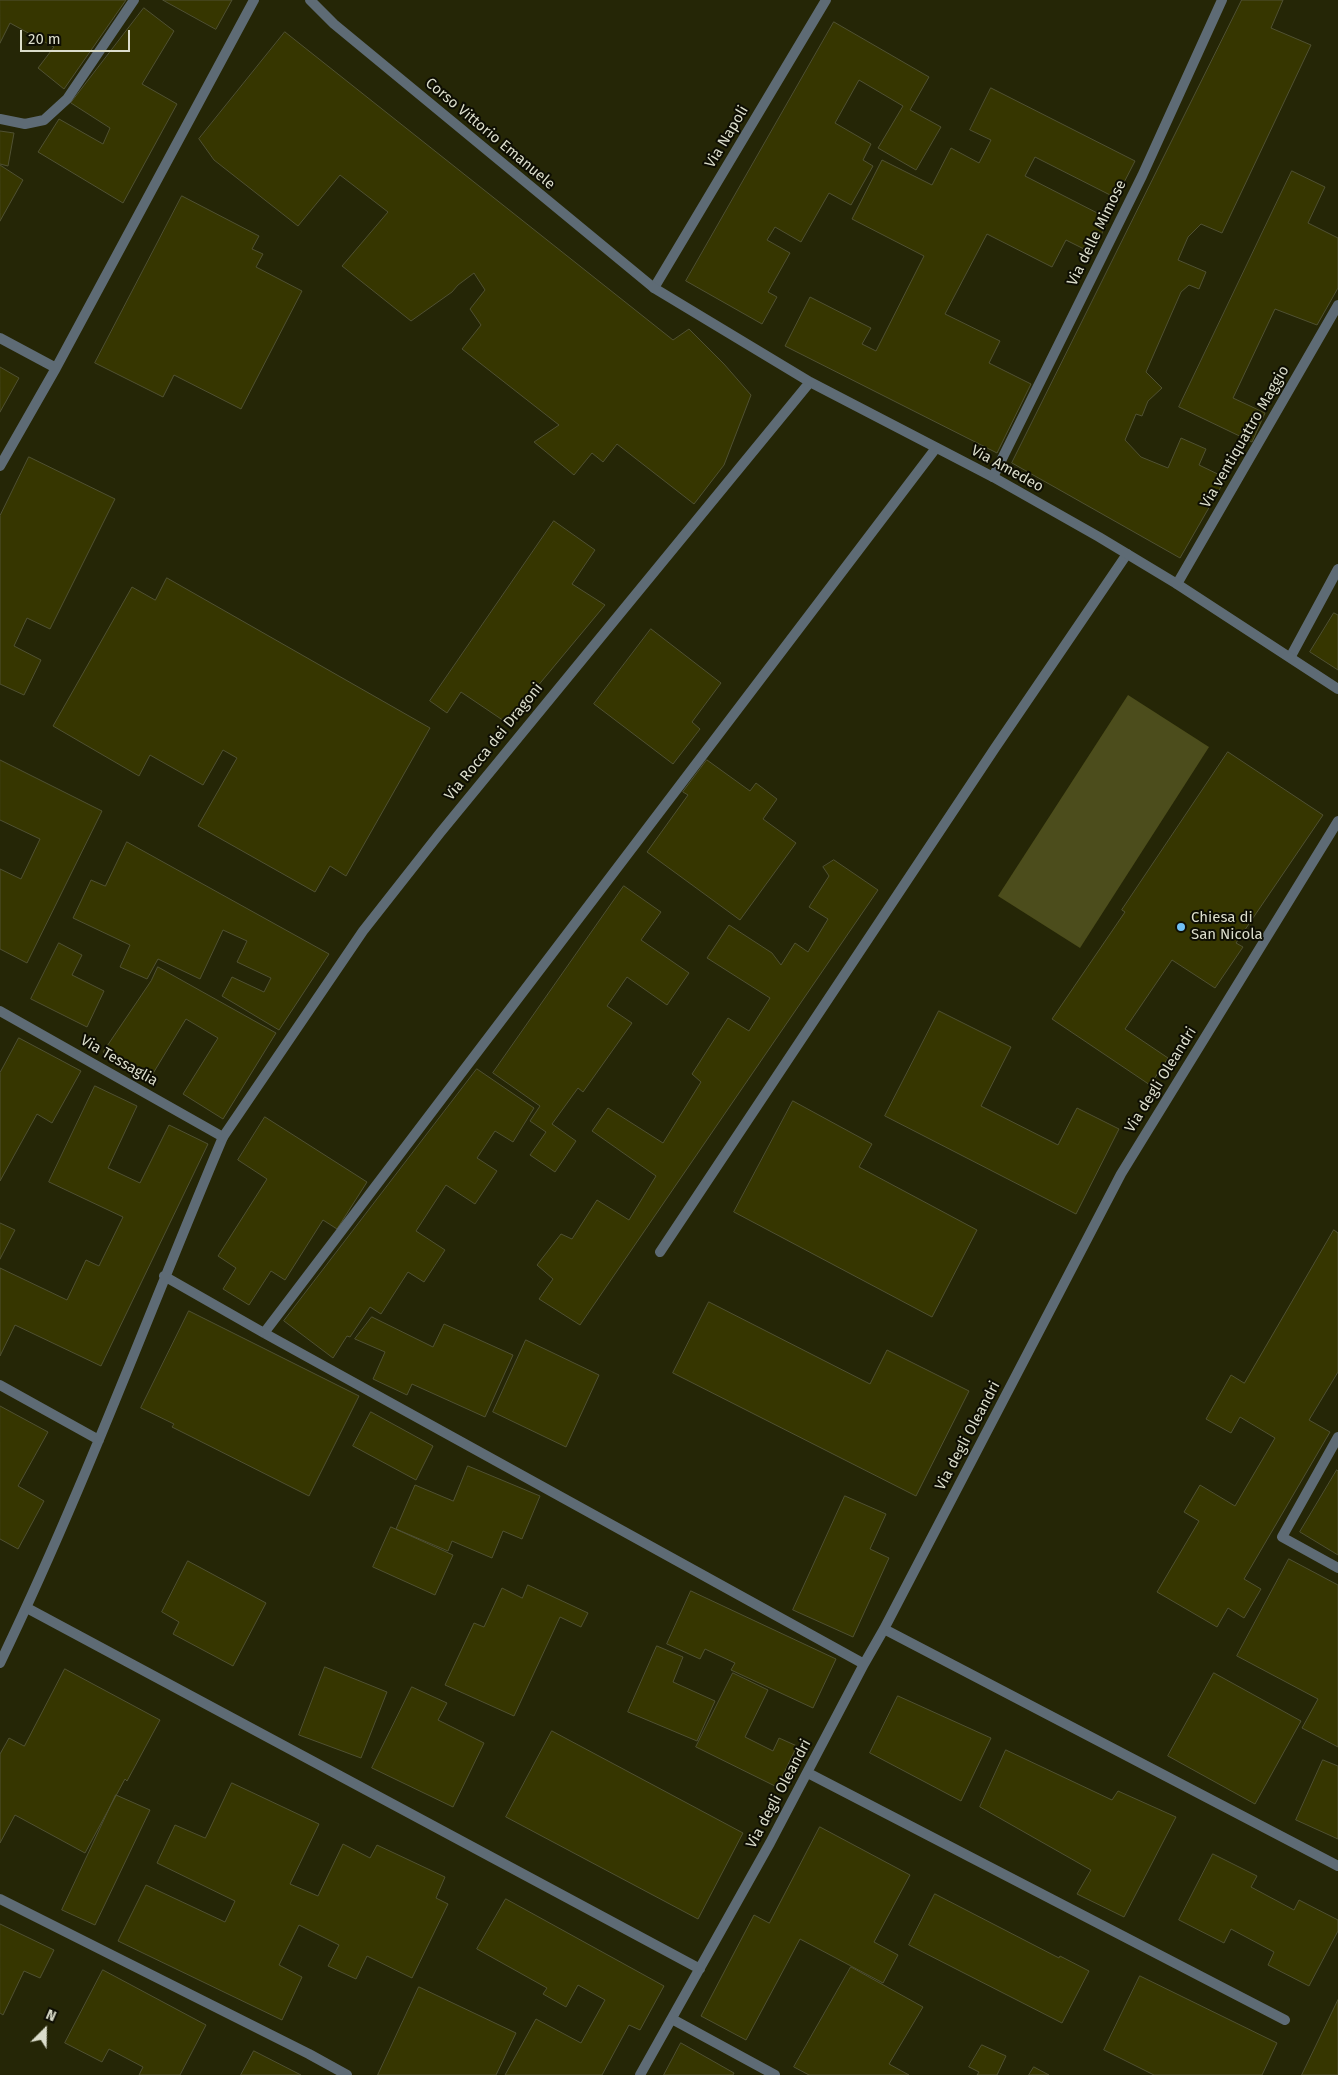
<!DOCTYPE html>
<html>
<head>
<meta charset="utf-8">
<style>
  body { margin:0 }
  #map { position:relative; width:1338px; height:2075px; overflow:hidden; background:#252606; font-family:"Fira Sans",sans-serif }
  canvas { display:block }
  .north { position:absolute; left:20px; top:2005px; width:50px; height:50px; -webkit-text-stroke:4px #0e0e03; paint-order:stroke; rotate:23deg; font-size:14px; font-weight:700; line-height:20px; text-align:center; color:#dbddcb }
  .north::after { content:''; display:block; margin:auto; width:18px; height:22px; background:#dbddcb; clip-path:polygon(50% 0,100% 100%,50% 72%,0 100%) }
  .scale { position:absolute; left:20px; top:30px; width:110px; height:22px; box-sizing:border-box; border:2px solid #dbddcb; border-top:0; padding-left:6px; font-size:15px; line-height:18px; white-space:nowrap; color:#dbddcb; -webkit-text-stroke:4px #0e0e03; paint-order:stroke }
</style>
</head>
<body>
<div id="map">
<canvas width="1338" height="2075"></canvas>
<div class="north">N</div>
<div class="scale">20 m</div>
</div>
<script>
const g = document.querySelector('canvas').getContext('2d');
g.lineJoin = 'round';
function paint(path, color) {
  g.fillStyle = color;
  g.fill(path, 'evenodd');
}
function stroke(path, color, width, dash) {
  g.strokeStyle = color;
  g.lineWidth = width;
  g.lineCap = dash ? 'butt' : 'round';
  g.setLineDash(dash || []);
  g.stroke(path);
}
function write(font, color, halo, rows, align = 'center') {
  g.font = font + ' "Fira Sans",sans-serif';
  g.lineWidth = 4;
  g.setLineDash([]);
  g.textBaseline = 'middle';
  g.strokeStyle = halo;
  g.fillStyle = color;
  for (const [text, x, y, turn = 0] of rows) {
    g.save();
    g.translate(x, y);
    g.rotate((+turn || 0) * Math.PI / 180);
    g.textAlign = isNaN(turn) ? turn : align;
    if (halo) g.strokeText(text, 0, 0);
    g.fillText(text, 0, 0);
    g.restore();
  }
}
paint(new Path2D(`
  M1128,695L1209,747L1080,948L998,896Z`), '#4c4d1c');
const building = new Path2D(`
  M0,0H126L64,89L38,68L54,47L10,23L0,43Z
  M163,0H232L216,29Z
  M1242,0H1283L1271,28L1311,45L1222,233L1201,224L1188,237L1178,260L1206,272L1199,289L1189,285L1181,292L1146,372L1162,388L1148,401L1142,416L1136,414L1125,440L1141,457L1168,468L1181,438L1206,449L1199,465L1226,478L1180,558L1012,463Z
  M144,8L174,31L142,84L177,104L123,203L38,152L59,119L103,144L110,128L71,103Z
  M834,22L929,77L910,110L941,127L916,170L878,148L903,106L859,80L835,123L871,144L863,160L873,166L851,205L829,193L801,242L775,227L767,240L790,253L768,292L777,297L762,324L686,281Z
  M285,32L673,340L689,329L724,364L751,395L724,465L694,504L617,444L603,462L592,453L574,475L534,442L559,425L462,349L481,325L470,309L485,290L474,273L458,285L452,292L411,321L342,266L388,212L340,175L298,226L214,160L199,139Z
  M991,88L1135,161L1116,198L1035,157L1025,176L1109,219L1092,253L1066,240L1052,267L987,234L945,314L1000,341L989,363L1031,384L997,453L785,346L810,297L871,328L862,344L876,351L924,256L852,219L882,160L932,185L951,148L979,163L991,140L970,130Z
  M0,131L14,133L8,166L0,164Z
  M0,165L23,180L0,221Z
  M1292,171L1325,187L1308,223L1338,238V288L1317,325L1275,309L1233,398L1265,413L1252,442L1179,407Z
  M182,196L259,236L252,249L263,254L256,267L302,291L241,409L174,375L163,397L95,363Z
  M0,367L19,378L0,412Z
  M29,457L115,499L50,629L27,618L14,646L41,660L24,695L0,684V516Z
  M554,521L595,550L572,584L605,605L507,723L461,692L447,713L430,701Z
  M167,578L430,728L346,876L330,866L315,892L198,826L237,758L223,750L203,785L150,755L139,776L53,726L132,587L155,600Z
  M1334,613L1338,615V670L1310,652Z
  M651,629L721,683L692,722L700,729L673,764L594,704Z
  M1228,752L1323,815L1236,943L1243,947L1215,988L1172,960L1125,1029L1168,1058L1150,1085L1052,1019L1125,912L1122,910Z
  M0,760L102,811L27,963L0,949V869L21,879L40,839L0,820Z
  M707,760L750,791L756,783L777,799L763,819L796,843L740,920L647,852L688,795L683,792Z
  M127,842L329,954L279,1030L222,996L232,977L264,992L271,978L237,962L247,941L223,930L200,979L158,959L147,979L120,967L130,945L73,918L91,880L105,886Z
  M834,860L878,890L580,1325L539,1299L553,1279L537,1265L561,1234L572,1239L597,1200L629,1220L656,1176L592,1131L608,1108L663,1143L701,1082L692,1074L728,1018L749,1031L770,998L707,958L729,925L772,953L781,965L795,943L808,952L828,919L809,907L829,876L823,867Z
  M624,886L661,912L641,940L689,973L667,1005L627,977L607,1006L632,1023L583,1092L578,1088L552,1124L576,1141L555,1172L530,1155L546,1132L530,1121L540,1106L493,1073Z
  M59,943L82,955L72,975L104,991L87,1027L31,999Z
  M158,967L276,1033L223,1119L183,1094L218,1038L186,1019L149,1080L103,1052L151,981Z
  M939,1011L1011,1047L981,1106L1058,1145L1077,1108L1119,1129L1076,1214L885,1116Z
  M19,1038L81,1071L52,1123L37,1114L0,1181V1073Z
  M477,1069L534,1108L513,1142L495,1131L477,1158L497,1171L475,1204L446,1185L416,1231L445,1250L424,1282L408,1272L381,1314L370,1307L350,1337L347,1336L333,1358L284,1321Z
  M95,1086L137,1106L108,1168L140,1183L169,1125L208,1144L101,1366L15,1325L0,1356V1268L67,1300L86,1260L99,1266L123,1217L49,1182Z
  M793,1101L872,1144L859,1167L977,1230L932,1317L734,1212Z
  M265,1117L367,1182L337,1229L323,1220L285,1280L271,1271L249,1305L223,1289L236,1268L218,1256L267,1179L238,1160Z
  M0,1223L15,1230L0,1259Z
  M1334,1230L1338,1233V1372L1309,1420L1330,1432L1244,1579L1261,1589L1244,1618L1228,1608L1217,1627L1157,1592L1199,1521L1184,1512L1200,1485L1235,1506L1275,1438L1240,1417L1231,1433L1206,1419L1231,1375L1244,1383Z
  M709,1302L870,1384L887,1350L969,1391L916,1496L673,1373Z
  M189,1311L359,1396L309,1496L172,1427L174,1424L141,1408Z
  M372,1317L433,1347L444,1324L513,1355L485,1417L412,1384L407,1395L373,1379L385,1352L355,1339Z
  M526,1340L599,1375L566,1447L493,1412Z
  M0,1406L48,1432L18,1486L44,1501L18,1549L0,1539Z
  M371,1412L433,1446L416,1480L353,1446Z
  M468,1466L540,1496L522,1539L503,1531L492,1558L452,1541L448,1551L396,1529L415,1485L453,1501Z
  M1337,1470L1338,1471V1555L1300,1532Z
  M845,1496L886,1514L870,1549L889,1558L853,1637L793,1610Z
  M391,1527L453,1555L435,1595L373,1567Z
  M1289,1559L1338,1585V1747L1302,1728L1318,1699L1237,1656Z
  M188,1561L266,1603L233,1666L173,1634L179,1622L162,1612Z
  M528,1585L588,1613L581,1627L560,1617L514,1716L445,1685L474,1623L484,1627L502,1588L522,1598Z
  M691,1591L836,1659L813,1708L731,1670L735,1663L705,1649L700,1659L667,1644Z
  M657,1646L683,1657L673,1682L715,1701L697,1741L628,1712Z
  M325,1667L387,1692L361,1758L299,1735Z
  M65,1669L160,1720L127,1781L125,1779L85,1853L15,1815L0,1843V1754L9,1738L24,1746Z
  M733,1673L768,1690L745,1737L773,1751L779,1738L797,1746L777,1787L696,1747Z
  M1214,1673L1301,1721L1255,1804L1168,1756Z
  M412,1687L447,1703L438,1720L484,1743L453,1807L372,1768Z
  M898,1696L991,1738L961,1801L870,1753Z
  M552,1731L743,1833L698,1919L506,1817Z
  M1006,1750L1112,1800L1118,1791L1176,1817L1124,1917L1077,1894L1091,1870L980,1807Z
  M1323,1760L1338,1766V1839L1296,1820Z
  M232,1783L319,1824L290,1884L318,1896L343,1844L370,1858L377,1845L445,1877L436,1898L448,1904L412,1978L367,1956L356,1979L328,1966L339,1945L299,1925L279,1965L302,1977L282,2020L118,1941L146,1885L225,1922L235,1901L157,1863L175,1825L205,1838Z
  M116,1795L150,1810L95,1925L62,1910Z
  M820,1827L910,1875L874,1942L898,1955L883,1983L800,1939L746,2040L701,2016L754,1915L769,1923Z
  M1213,1854L1257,1876L1251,1887L1294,1910L1299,1900L1338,1920V1931L1309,1986L1268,1965L1274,1952L1231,1929L1224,1943L1179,1920Z
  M935,1894L1059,1958L1060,1956L1089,1971L1062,2023L909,1945Z
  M506,1899L664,1986L640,2030L629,2025L602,2075H505L536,2019L581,2043L605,2000L578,1985L566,2007L543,1994L547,1988L477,1949Z
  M0,1924L54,1950L40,1978L24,1971L3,2015L0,2013Z
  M851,1967L923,2007L889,2064L909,2075H809L794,2067Z
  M103,1970L206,2025L180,2075H139L143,2067L109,2049L102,2062L65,2043Z
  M1140,1976L1277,2043L1262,2075H1154L1104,2050Z
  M419,1987L516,2033L496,2075H378Z
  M1338,2000V2075H1302Z
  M681,2043L734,2073L733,2075H664Z
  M982,2045L1006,2056L997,2075H977L979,2072L969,2067Z
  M254,2051L301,2075H241Z
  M1034,2067L1049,2075H1029Z`);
paint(building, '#363600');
stroke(building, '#505132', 1);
stroke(new Path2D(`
  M0,119L25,124L44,120L67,99L134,0
  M654,288L826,0
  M0,338L56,368
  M0,466L56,368L254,0
  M993,477L1142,176L1222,0
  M1177,584L1338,305
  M1291,656L1338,569
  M660,1252L995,748L1127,554
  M164,1276L264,1333L864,1664
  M264,1333L936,448
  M0,1385L99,1440
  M1338,1437L1282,1537L1338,1568
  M27,1608L700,1969
  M884,1629L1338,1866
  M0,1663C83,1491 149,1312 223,1137
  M808,1773L1285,2020
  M0,1899L309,2054L347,2075
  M672,2019L775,2075
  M640,2075L770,1843L864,1664L884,1629L1121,1174L1338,821`), '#5e6b75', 10);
stroke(new Path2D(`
  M310,0L334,24L654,288L810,382L993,477L1099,537L1177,584L1338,689
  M0,1011L223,1137L363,931L440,833L810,382`), '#5e6b75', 10);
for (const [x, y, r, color] of [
  [1181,927,5,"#71c1f5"]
]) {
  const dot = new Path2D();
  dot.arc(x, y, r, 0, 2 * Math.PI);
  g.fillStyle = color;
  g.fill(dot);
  stroke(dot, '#0e0e03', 2);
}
write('15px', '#dbddcb', '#0e0e03', [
  ["Corso Vittorio Emanuele",490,134,40],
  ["Via Napoli",727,137,-59],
  ["Via delle Mimose",1097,233,-64],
  ["Via ventiquattro Maggio",1245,437,-60],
  ["Via Amedeo",1007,469,29],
  ["Via Rocca dei Dragoni",494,742,-51],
  ["Via Tessaglia",119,1061,30],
  ["Via degli Oleandri",1161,1080,-58],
  ["Via degli Oleandri",968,1436,-62],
  ["Via degli Oleandri",779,1794,-62]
]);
write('15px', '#dbddcb', '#0e0e03', [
  ["Chiesa di",1191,918],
  ["San Nicola",1191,935]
], 'left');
</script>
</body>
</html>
